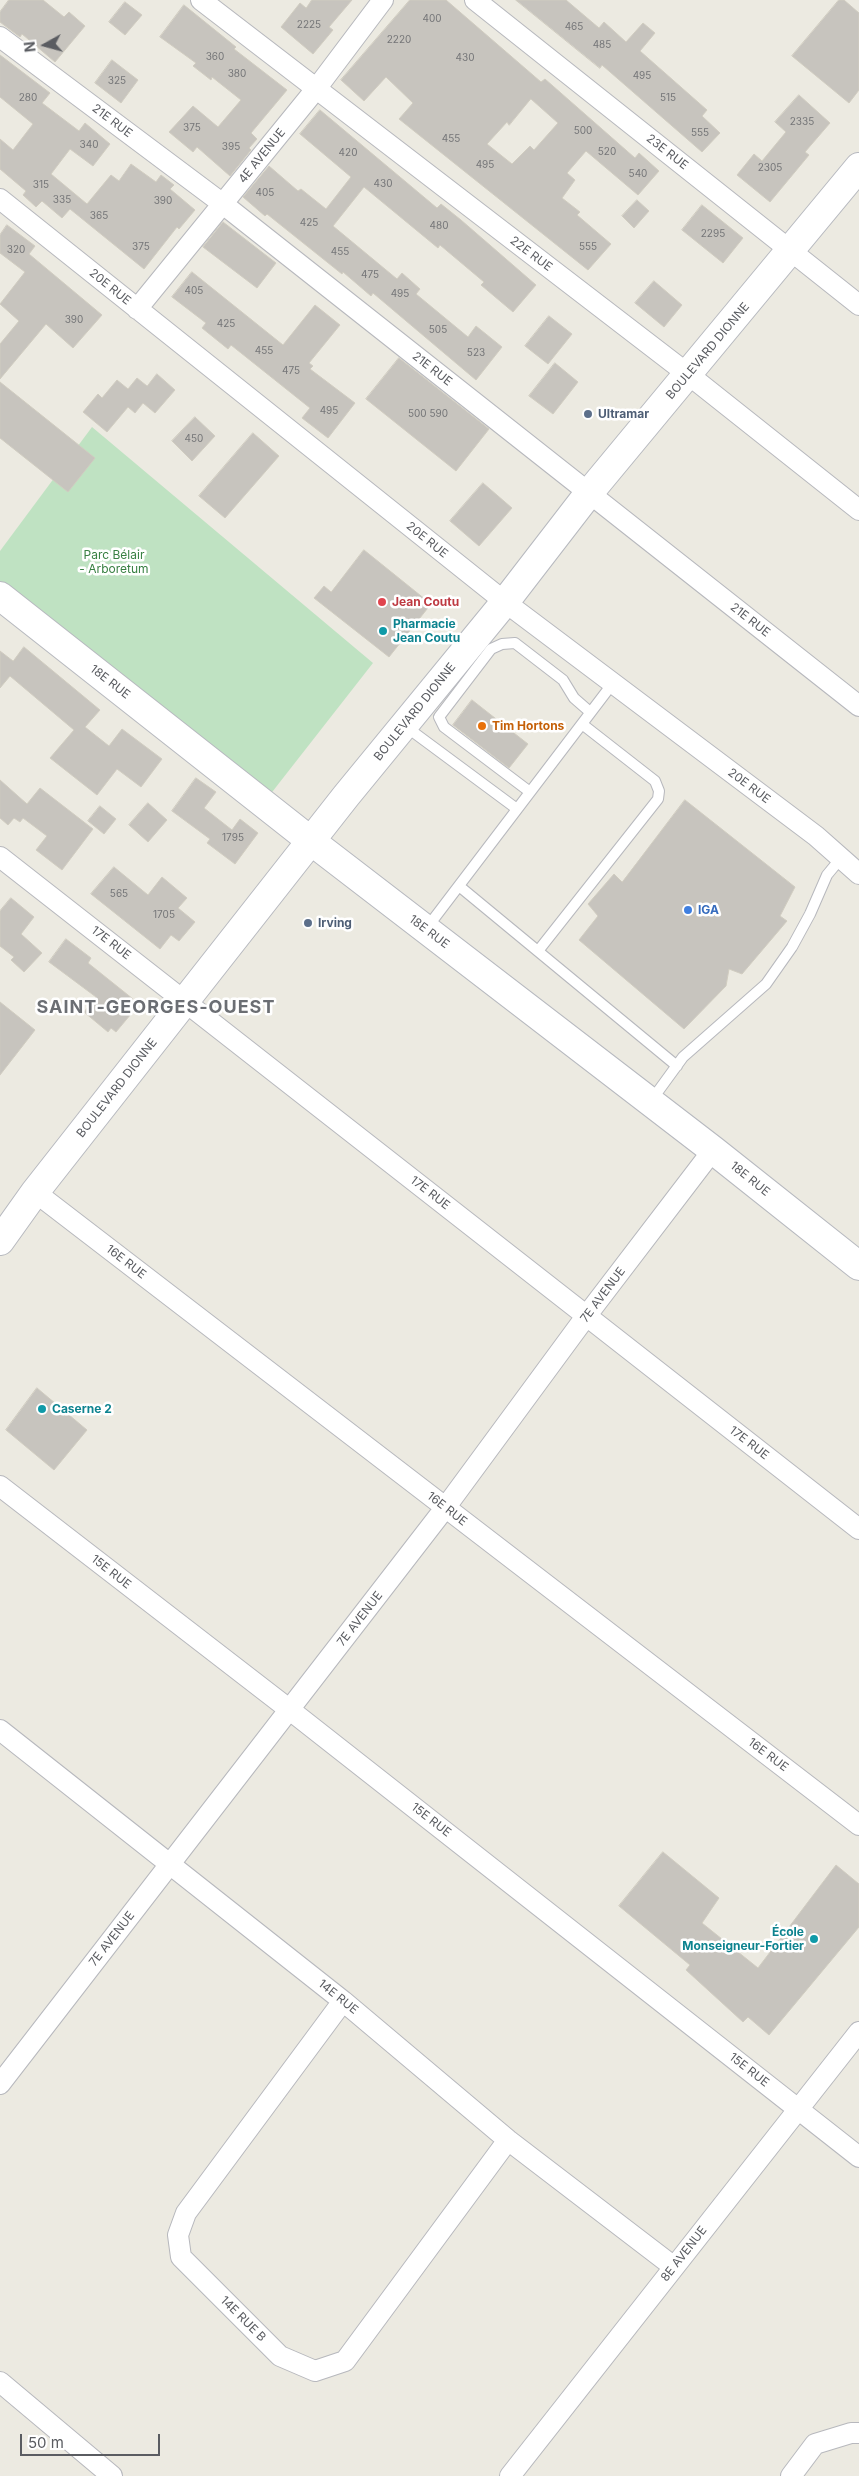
<!DOCTYPE html>
<html>
<head>
<meta charset="utf-8">
<style>
  body { margin:0 }
  #map { position:relative; width:859px; height:2476px; overflow:hidden; background:#eceae1; font-family:Inter,sans-serif }
  canvas { display:block }
  .north { position:absolute; left:20px; top:20px; width:50px; height:50px; -webkit-text-stroke:4px #fff; paint-order:stroke; rotate:263deg; font-size:14px; font-weight:700; line-height:20px; text-align:center; color:#5a5c61 }
  .north::after { content:''; display:block; margin:auto; width:18px; height:22px; background:#5a5c61; clip-path:polygon(50% 0,100% 100%,50% 72%,0 100%) }
  .scale { position:absolute; left:20px; top:2434px; width:140px; height:22px; box-sizing:border-box; border:2px solid #5a5c61; border-top:0; padding-left:6px; font-size:15px; line-height:18px; white-space:nowrap; color:#5a5c61; -webkit-text-stroke:4px #fff; paint-order:stroke }
</style>
</head>
<body>
<div id="map">
<canvas width="859" height="2476"></canvas>
<div class="north">N</div>
<div class="scale">50 m</div>
</div>
<script>
const g = document.querySelector('canvas').getContext('2d');
g.lineJoin = 'round';
function paint(path, color) {
  g.fillStyle = color;
  g.fill(path, 'evenodd');
}
function stroke(path, color, width, dash) {
  g.strokeStyle = color;
  g.lineWidth = width;
  g.lineCap = dash ? 'butt' : 'round';
  g.setLineDash(dash || []);
  g.stroke(path);
}
function write(font, color, halo, rows, align = 'center') {
  g.font = font + ' Inter,sans-serif';
  g.lineWidth = 5;
  g.setLineDash([]);
  g.textBaseline = 'middle';
  g.strokeStyle = halo;
  g.fillStyle = color;
  for (const [text, x, y, turn = 0] of rows) {
    g.save();
    g.translate(x, y);
    g.rotate((+turn || 0) * Math.PI / 180);
    g.textAlign = isNaN(turn) ? turn : align;
    if (halo) g.strokeText(text, 0, 0);
    g.fillText(text, 0, 0);
    g.restore();
  }
}
paint(new Path2D(`
  M92,427L373,663L269,796L0,586V551Z`), '#bfe2c2');
const building = new Path2D(`
  M9,0H43L64,17L69,12L85,26L55,62L22,34L20,37L0,22V12Z
  M312,0H352L329,27L333,30L313,54L281,27L300,3L306,8Z
  M410,0H446L541,82L545,79L635,158L639,153L659,171L638,195L586,151L567,173L575,180L562,198L580,212L577,215L611,244L588,270L399,119L413,103L386,77L364,101L341,80ZM531,99L558,123L534,150L530,146L512,164L487,144L507,122L509,125Z
  M516,0H566L599,28L604,22L626,42L643,23L655,33L640,51L707,110L702,116L720,133L702,152L602,65L600,68Z
  M839,0H844L859,13V90L849,103L792,56Z
  M125,2L142,15L125,35L109,22Z
  M184,5L236,47L234,49L287,90L251,133L257,139L249,148L251,150L230,176L197,147L193,152L169,132L193,106L218,127L241,100L212,77L211,80L193,66L196,63L160,37Z
  M0,55L50,93L42,103L79,131L85,123L110,144L93,166L70,149L51,174L87,204L111,175L119,181L131,164L156,182L161,175L174,185L170,189L195,210L179,229L177,227L144,269L70,209L62,218L42,201L36,207L23,195L26,191L0,169V139L13,150L33,124L0,97Z
  M112,60L138,80L121,103L95,83Z
  M799,95L830,123L805,152L809,155L770,202L737,175L754,154L762,161L786,132L775,122Z
  M320,110L437,208L441,204L461,220L536,285L513,312L481,285L484,282L440,245L438,248L364,187L333,226L397,279L402,273L420,289L416,294L468,337L476,326L502,347L476,380L373,293L371,296L343,272L342,274L267,214L265,216L243,197L269,166L298,191L301,189L326,209L351,177L300,134Z
  M637,200L649,211L634,228L622,216Z
  M702,205L743,238L723,263L682,230Z
  M223,222L276,263L257,288L203,247Z
  M7,225L35,246L29,254L102,315L73,348L46,324L0,379V344L19,321L0,304L25,272L0,253V235Z
  M192,272L283,345L315,305L340,325L309,363L313,366L310,369L355,403L328,438L302,418L310,408L231,345L228,349L202,328L206,323L172,297Z
  M654,281L682,305L664,327L635,303Z
  M549,316L572,334L548,364L525,346Z
  M399,358L489,429L456,471L366,399Z
  M555,363L578,382L553,414L529,396Z
  M157,374L175,390L155,413L143,403L135,413L128,407L107,432L83,412L98,394L102,398L117,380L128,389L137,378L147,386Z
  M0,382L95,458L68,492L0,438Z
  M195,417L215,436L192,461L172,441Z
  M253,433L279,456L225,518L199,496Z
  M483,483L512,508L479,546L450,521Z
  M364,550L431,604L389,657L314,598L324,586L331,592Z
  M24,647L100,710L85,727L109,746L122,729L162,759L141,787L117,769L97,795L50,758L74,730L10,676L0,688V651L13,661Z
  M472,700L528,744L509,768L453,725Z
  M196,778L216,792L204,808L232,830L240,819L258,833L235,864L207,843L210,839L172,811Z
  M0,780L27,804L40,788L93,829L62,870L36,850L47,836L23,818L20,822L14,818L8,825L0,818Z
  M685,800L795,887L780,916L787,921L742,974L729,969L726,986L684,1029L579,940L598,916L588,904L614,874L622,882Z
  M148,803L167,820L148,842L129,825Z
  M100,806L116,819L104,834L88,821Z
  M114,867L148,895L162,877L187,898L178,908L195,922L179,941L171,935L160,949L91,894Z
  M11,898L34,917L21,934L42,953L24,972L11,960L14,957L0,946V911Z
  M66,939L91,958L88,963L133,999L125,1009L131,1014L116,1032L111,1028L108,1032L84,1012L96,997L49,962Z
  M0,1002L35,1030L0,1075Z
  M37,1388L87,1430L54,1470L6,1430Z
  M663,1852L719,1898L702,1923L758,1968L836,1865L859,1884V1927L769,2035L748,2017L743,2022L686,1970L690,1965L619,1906Z`);
paint(building, '#c7c4be');
stroke(building, '#d0ccc0', 1);
const lane = new Path2D(`
  M405,726L517,809
  M530,792L444,727L439,717L491,649L502,644L515,643L563,680L574,698L590,712
  M459,886L677,1066
  M426,929L613,683
  M538,951L658,799L659,791L655,781L582,724
  M651,1101L683,1057L766,984L792,947L810,914L827,875L841,858`);
const street = new Path2D(`
  M201,0L689,375L859,510
  M475,0L859,305
  M0,37L223,204L859,706
  M0,199L505,602L816,836L859,874
  M137,309L316,89L383,0
  M0,857L859,1529
  M35,1192L859,1825
  M0,1486L290,1710L859,2157
  M0,1730L343,2001L508,2140L674,2267
  M343,2001L186,2213L178,2235L181,2257L280,2356L315,2371L345,2361L508,2140
  M0,2084L445,1508L587,1315L713,1150
  M0,2382L112,2476
  M510,2476L859,2032
  M791,2476L815,2444L851,2433H859`);
const secondary = new Path2D(`
  M0,596L311,841L713,1150L859,1266
  M0,1241L35,1192L346,796L505,602L589,493L859,167`);
stroke(lane, '#b7b8bd', 12);
stroke(street, '#b7b8bd', 22);
stroke(secondary, '#b7b9bf', 30);
stroke(lane, '#fff', 10);
stroke(street, '#fff', 20);
stroke(secondary, '#fff', 28);
for (const [x, y, r, color] of [
  [588,414,5,"#5c6f8a"],
  [382,602,5,"#e0444e"],
  [383,631,5,"#0f9aa8"],
  [482,726,5,"#e8710a"],
  [688,910,5,"#3f7fe0"],
  [308,923,5,"#5c6f8a"],
  [42,1409,5,"#0f9aa8"],
  [814,1939,5,"#0f9aa8"]
]) {
  const dot = new Path2D();
  dot.arc(x, y, r, 0, 2 * Math.PI);
  g.fillStyle = color;
  g.fill(dot);
  stroke(dot, '#fff', 2);
}
write('10px', '#757678', null, [
  ["400",432,19],
  ["2225",309,25],
  ["465",574,27],
  ["2220",399,40],
  ["485",602,45],
  ["360",215,57],
  ["430",465,58],
  ["380",237,74],
  ["495",642,76],
  ["325",117,81],
  ["280",28,98],
  ["515",668,98],
  ["2335",802,122],
  ["375",192,128],
  ["500",583,131],
  ["555",700,133],
  ["455",451,139],
  ["340",89,145],
  ["395",231,147],
  ["520",607,152],
  ["420",348,153],
  ["495",485,165],
  ["2305",770,168],
  ["540",638,174],
  ["430",383,184],
  ["315",41,185],
  ["405",265,193],
  ["335",62,200],
  ["390",163,201],
  ["365",99,216],
  ["425",309,223],
  ["480",439,226],
  ["2295",713,234],
  ["375",141,247],
  ["555",588,247],
  ["320",16,250],
  ["455",340,252],
  ["475",370,275],
  ["405",194,291],
  ["495",400,294],
  ["390",74,320],
  ["425",226,324],
  ["505",438,330],
  ["455",264,351],
  ["523",476,353],
  ["475",291,371],
  ["495",329,411],
  ["500 590",428,414],
  ["450",194,439],
  ["1795",233,838],
  ["565",119,894],
  ["1705",164,915]
]);
write('12px', '#5a5c61', '#fff', [
  ["21E RUE",112,121,37],
  ["23E RUE",667,152,38],
  ["4E AVENUE",262,156,-51],
  ["22E RUE",531,254,37],
  ["20E RUE",110,287,39],
  ["BOULEVARD DIONNE",708,351,-50],
  ["21E RUE",432,369,38],
  ["20E RUE",427,540,39],
  ["21E RUE",750,620,38],
  ["18E RUE",110,682,38],
  ["BOULEVARD DIONNE",415,712,-51],
  ["20E RUE",749,786,37],
  ["18E RUE",429,932,37],
  ["17E RUE",111,943,38],
  ["BOULEVARD DIONNE",117,1088,-52],
  ["18E RUE",750,1179,39],
  ["17E RUE",430,1193,38],
  ["16E RUE",126,1262,38],
  ["7E AVENUE",603,1295,-53],
  ["17E RUE",749,1443,38],
  ["16E RUE",447,1509,38],
  ["15E RUE",111,1572,38],
  ["7E AVENUE",360,1619,-52],
  ["16E RUE",768,1755,37],
  ["15E RUE",431,1820,38],
  ["7E AVENUE",112,1939,-52],
  ["14E RUE",338,1997,39],
  ["15E RUE",749,2070,38],
  ["8E AVENUE",684,2254,-52],
  ["14E RUE B",243,2319,45]
]);
write('bold 12px', '#4e5e75', '#fff', [
  ["Ultramar",598,414],
  ["Irving",318,923]
], 'left');
write('12px', '#398043', '#fff', [
  ["Parc Bélair",114,555],
  ["- Arboretum",114,569]
]);
write('bold 12px', '#be3a42', '#fff', [
  ["Jean Coutu",392,602]
], 'left');
write('bold 12px', '#0d838f', '#fff', [
  ["Pharmacie",393,624],
  ["Jean Coutu",393,638],
  ["Caserne 2",52,1409],
  ["École",804,1932,"right"],
  ["Monseigneur-Fortier",804,1946,"right"]
], 'left');
write('bold 12px', '#c56008', '#fff', [
  ["Tim Hortons",492,726]
], 'left');
write('bold 12px', '#366cbe', '#fff', [
  ["IGA",698,910]
], 'left');
g.letterSpacing = '1px';
write('bold 18px', '#6b6e73', '#fff', [
  ["SAINT-GEORGES-OUEST",156,1008]
]);
g.letterSpacing = '0px';
</script>
</body>
</html>
